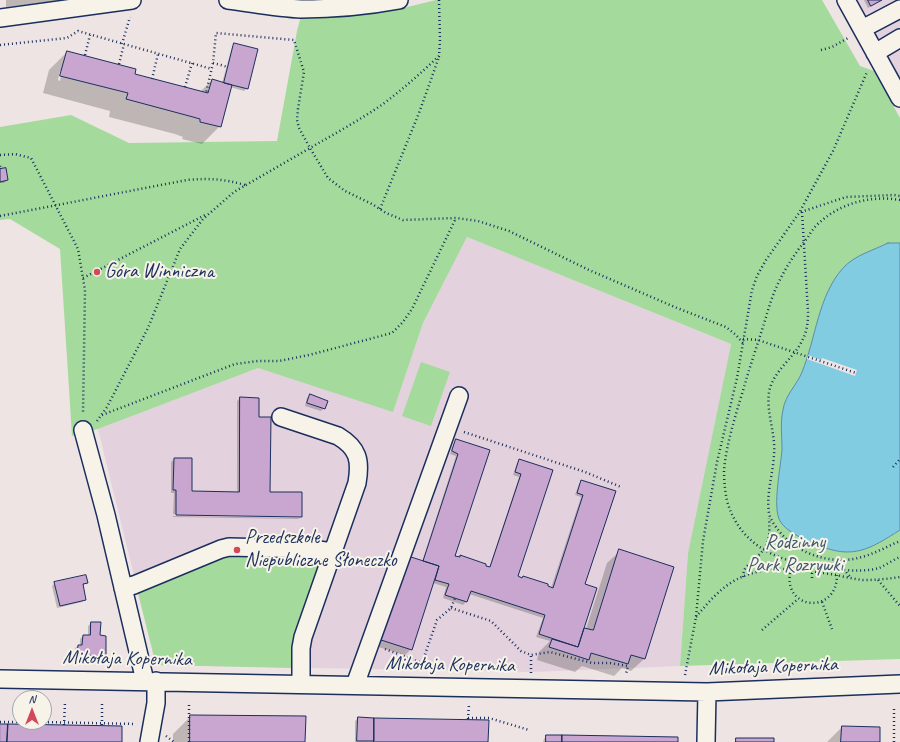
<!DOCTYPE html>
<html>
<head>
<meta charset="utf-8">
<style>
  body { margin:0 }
  #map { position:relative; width:900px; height:742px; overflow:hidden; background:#eee4e3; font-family:Caveat,sans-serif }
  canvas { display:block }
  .north { position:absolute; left:12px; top:690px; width:40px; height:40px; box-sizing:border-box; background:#f7f3e8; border:1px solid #9fa5b1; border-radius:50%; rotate:0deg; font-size:11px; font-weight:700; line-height:16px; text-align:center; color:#1b2f5e }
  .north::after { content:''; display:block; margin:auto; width:14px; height:18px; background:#d1495b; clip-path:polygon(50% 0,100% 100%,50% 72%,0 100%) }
</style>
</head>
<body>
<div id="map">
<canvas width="900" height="742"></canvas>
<div class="north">N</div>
</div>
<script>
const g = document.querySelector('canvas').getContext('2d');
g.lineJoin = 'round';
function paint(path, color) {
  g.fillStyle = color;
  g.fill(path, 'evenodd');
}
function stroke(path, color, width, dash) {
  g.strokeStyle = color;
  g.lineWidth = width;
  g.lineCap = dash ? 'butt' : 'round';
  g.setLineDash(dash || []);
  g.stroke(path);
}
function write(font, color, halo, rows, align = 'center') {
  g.font = font + ' Caveat,sans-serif';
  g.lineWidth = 4;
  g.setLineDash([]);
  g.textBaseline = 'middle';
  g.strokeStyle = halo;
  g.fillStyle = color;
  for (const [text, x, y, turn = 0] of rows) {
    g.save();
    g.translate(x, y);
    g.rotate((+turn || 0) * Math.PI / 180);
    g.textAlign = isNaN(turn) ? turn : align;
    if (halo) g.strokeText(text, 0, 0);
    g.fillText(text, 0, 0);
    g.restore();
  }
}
paint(new Path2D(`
  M855,0H900V82Z
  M467,237L731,344L688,553L680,666L531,672L157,665L154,657L98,429L258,368L393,411L423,323Z`), '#e3d1dd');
paint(new Path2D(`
  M436,0H822L860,66L874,71L900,118V659L680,666L688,553L731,344L467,237L423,323L393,412L258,368L98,429L72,436L60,249L10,219L0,220V127L71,115L129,143L277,141L297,31L301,16H343L391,11Z
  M421,362L450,372L431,426L402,416Z
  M227,551L310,553L320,564L293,668L157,665L154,657L137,589Z`), '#a5da9d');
const water = new Path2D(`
  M888,243H900V530C870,549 853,560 818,545C807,541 786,532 780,521C772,507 781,466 782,449C782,436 780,422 783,410C785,395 797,385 802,372C816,338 818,296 843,268C855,255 872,251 888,243Z`);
paint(water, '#82cce2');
stroke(water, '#598dad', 1);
paint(new Path2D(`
  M808,355L821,360L822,358L857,370L855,376L807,359Z`), '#eee4e3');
paint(new Path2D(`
  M6,0H62L6,7Z
  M864,0H882L868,8Z
  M234,44L247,88L244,91L230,87L220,126L202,144L182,139L183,137L175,134L109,117L110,111L43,93L49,70L67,52L134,75L200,92L212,80L222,83L232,47ZM60,71H62L60,81L58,80Z
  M0,170L7,180L4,183H0Z
  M310,395L324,408L321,411L305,406L307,398Z
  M240,398L258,418L269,493L301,516L298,519L173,517V516L299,518V516L173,514L174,493H171V462L174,459H191V492L237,493V401Z
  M456,440L489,451L454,557L459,558L460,557L489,568L519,477L513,475L517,463L519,460L552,471L517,577L521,578L523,577L551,588L581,497L575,495L579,484L582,481L614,491L584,585L583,628L586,629L607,563L620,551L644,659L631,671L622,668L614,676L582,666L575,672L537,660L539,652L550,641L536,637L543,618L469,594L466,602L463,605L443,598L446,587L433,583L411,649L405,655L375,646L402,564L422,562L456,456L450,454L454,443Z
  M55,583H87L82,586L85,599L82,602L57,608L52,586Z
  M91,623L99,636L105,656L102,659L75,657V648L78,646H80V639L83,636H88V626Z
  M191,716L304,742H173V734Z
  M358,718L487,742H355V721Z
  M842,727L879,728V742H827Z
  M546,736L677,742H543L544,739Z`), '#0003');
const building = new Path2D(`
  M868,0H882L871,6Z
  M234,43L258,49L248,89L224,83Z
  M67,51L136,69L135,74L208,93L212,79L232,85L221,127L200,122V119L193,117L126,99L128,93L60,76Z
  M6,168L8,180L0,182V169Z
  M310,394L328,401L325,409L307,403Z
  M240,397L259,398V417H271L270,492H302V517L176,515V490H173L174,458H192V491L239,492Z
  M456,439L490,450L455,556L460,557V555L486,564V566L490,567L521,474L515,472L519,459L553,470L518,576L522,578L523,576L548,584V586L553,588L583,495L577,493L581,480L616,491L585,584L597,588L578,647L539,634L545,615L471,591L467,602L445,595L449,584L435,580L439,566L423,561L458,454L452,451Z
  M619,549L674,567L645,659L631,655L628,664L591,653L589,660L549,647L552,639L578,647L584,628L593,630Z
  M408,556L439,566L412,650L381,640Z
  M86,575L88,583L83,584L86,600L60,606L54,582Z
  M91,622H101L100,635L106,636V656L77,655L78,645H82L83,635H90Z
  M190,715L306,716L305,742H190Z
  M358,717L374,718V741H357Z
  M374,718L489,720L488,742H374Z
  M0,724H8L7,742H0Z
  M8,724L122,726V742H7Z
  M842,726L880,727V742H841Z
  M546,735H562V742H546Z
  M562,735L678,737V742H562Z
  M736,738H774V742H736Z`);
paint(building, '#c8a6d0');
stroke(building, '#1b2f5e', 1);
const minor = new Path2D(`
  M228,0C252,3 277,8 301,9C334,9 367,6 399,0
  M846,0L900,98
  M0,18L132,0
  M862,29L900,9
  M875,53L900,38
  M281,417L338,436C358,448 361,460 357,483L303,637L301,648V684
  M83,430L106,515L145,681
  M123,588L134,585L221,549L229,547L311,549L333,552
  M0,679L707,692L900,684
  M355,685L459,396
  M149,742L156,703V681
  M706,742L707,692`);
stroke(minor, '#1b2f5e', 20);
stroke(new Path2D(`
  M439,0L440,40L439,56C421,73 403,89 383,104C360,120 334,134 310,148L328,178L345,191L372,204L386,213L403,220L456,218L478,221L509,231L589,270L677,308L726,327L736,335L743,343
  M122,44L130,17
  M0,45L67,38L78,31L212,69
  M821,50L832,47L848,38
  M85,55L90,35
  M213,63L228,67
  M119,64L124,44
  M152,79L158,54
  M185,87L192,63
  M0,155L15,154L31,158L78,249L85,290L83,414
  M0,166L1,169
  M900,200C872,195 840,203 819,223C814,227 811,232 808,237C795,253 784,270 776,288C772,297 769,307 766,317C760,337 753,357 747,377C739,405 726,442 724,471C724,481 725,491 727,501C738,539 767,557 804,564C823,568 860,574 879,568C886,565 893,560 900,557
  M380,209L419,113L439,57
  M801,212L846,197L894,195L900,196
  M802,212L808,312C808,322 807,332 802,341C793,359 773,371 769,392C766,413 776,434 774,455C773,474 766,494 769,513C770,519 775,526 779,531C796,553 830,565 858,558C872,555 886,547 900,541
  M0,216L187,180C209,178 224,179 245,185
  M83,278L207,214
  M743,339L758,340L856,373
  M102,415L235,364L258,361H279L309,355L392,333L403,322L412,309L456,218
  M97,421L107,407L148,328L180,249L203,219L234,192L310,148L299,128L297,120L298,109L304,72L294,40L216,33L213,63L206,93
  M464,432L585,472L621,487
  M893,467L900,459
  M836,560L851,578
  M791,569C780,610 837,616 837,575
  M743,577L744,570L746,567C766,549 771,546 769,518
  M812,578V572
  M878,580L900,606
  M822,602L832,629
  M451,608L491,621L521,651L531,655L550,652L592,663H610L628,666L626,674
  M696,617C706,605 716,593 729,584C762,562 799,569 836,575C845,577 854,579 863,580C876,580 888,579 900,577
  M762,630L798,599
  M385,649L422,663
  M422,670V663L437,620L451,608L455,598
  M531,673V655
  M685,675L696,617L703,541L717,462L737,378L752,290L757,276L766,260L799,213L833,151L867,72
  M468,718H489L529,730
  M468,719L469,704
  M0,722H20
  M28,722V724
  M40,722L135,724
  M64,725L65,702
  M102,725V702
  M166,736L174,742
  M189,742V704
  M894,742V706`), '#1b2f5e', 2.5, [1, 3]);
stroke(minor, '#f7f3e8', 17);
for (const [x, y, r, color] of [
  [97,272,4,"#d1495b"],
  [237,550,4,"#d1495b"]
]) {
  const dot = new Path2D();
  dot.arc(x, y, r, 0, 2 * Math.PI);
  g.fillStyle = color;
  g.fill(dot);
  stroke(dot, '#f7f3e8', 1.5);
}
write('20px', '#1b2f5e', '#f7f3e8', [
  ["Góra Winniczna",105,272],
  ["Przedszkole",245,538],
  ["Niepubliczne Słoneczko",245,561]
], 'left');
write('20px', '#3e5a6e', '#f7f3e8', [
  ["Rodzinny",795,543],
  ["Park Rozrywki",795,566]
]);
write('20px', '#1b2f5e', '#f7f3e8', [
  ["Mikołaja Kopernika",127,659,1],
  ["Mikołaja Kopernika",450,665,1],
  ["Mikołaja Kopernika",773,667,-2]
]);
</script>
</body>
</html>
